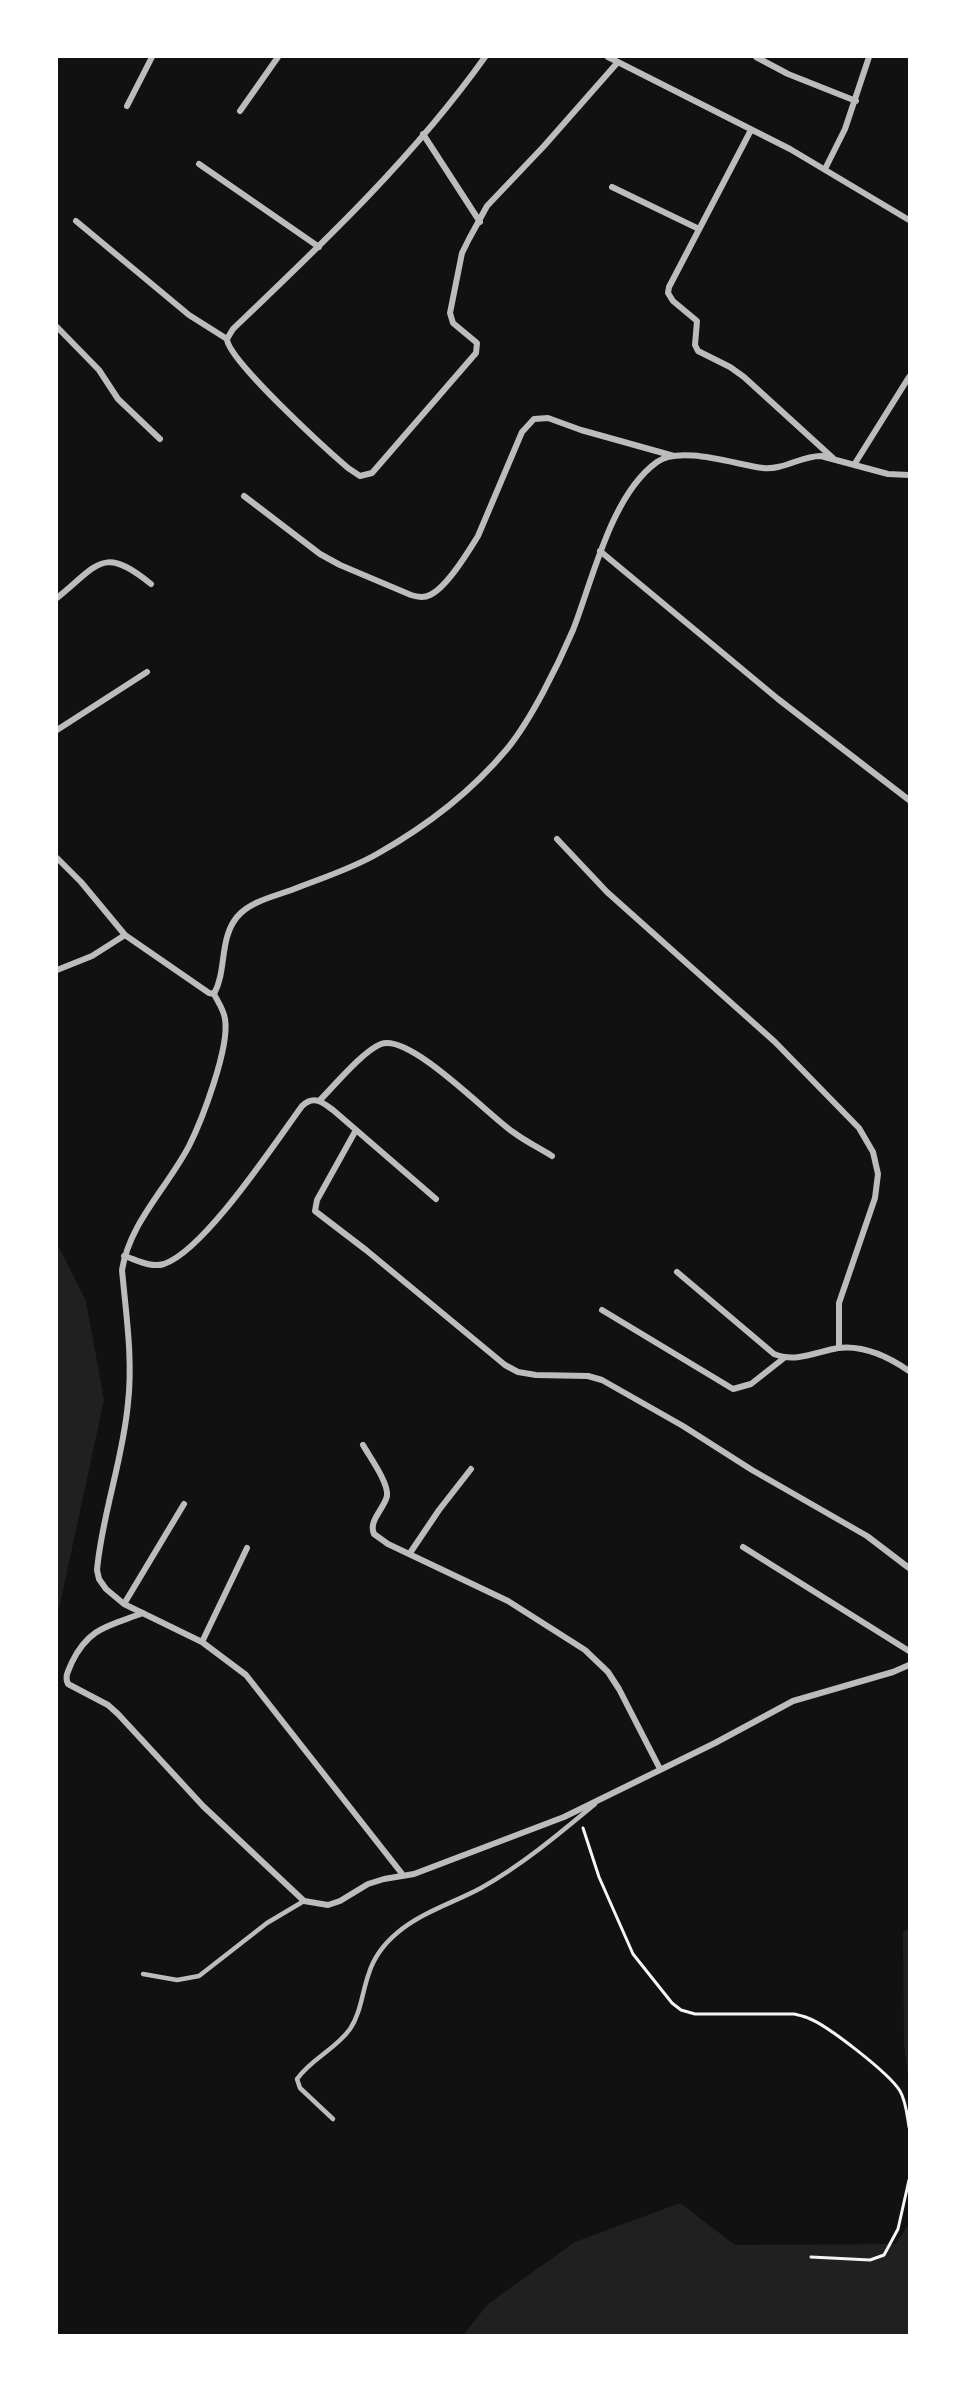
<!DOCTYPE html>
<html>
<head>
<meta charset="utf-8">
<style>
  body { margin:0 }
  #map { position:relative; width:966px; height:2392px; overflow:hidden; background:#111; font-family:"Fira Sans",sans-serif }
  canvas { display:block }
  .frame { position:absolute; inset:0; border:58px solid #fff; pointer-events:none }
</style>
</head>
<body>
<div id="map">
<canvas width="966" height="2392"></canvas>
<div class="frame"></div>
</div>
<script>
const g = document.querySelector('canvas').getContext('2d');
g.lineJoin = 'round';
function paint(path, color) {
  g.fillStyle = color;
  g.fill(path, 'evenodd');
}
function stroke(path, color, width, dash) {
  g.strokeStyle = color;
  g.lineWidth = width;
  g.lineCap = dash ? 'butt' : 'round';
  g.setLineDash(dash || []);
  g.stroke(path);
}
paint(new Path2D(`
  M57,1243L86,1301L104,1400L57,1618Z
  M909,1929V2084L904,2043L903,1931Z
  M680,2203L735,2245L895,2244L909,2224V2335H463L488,2304L575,2242Z`), '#202020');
stroke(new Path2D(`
  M583,1828L599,1877L633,1954L672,2003L681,2010L695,2014H794C798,2015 804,2016 808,2018C827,2025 889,2073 900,2091C906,2101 907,2115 909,2127
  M811,2257L870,2260L884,2255L898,2229L909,2180`), '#f5f5f5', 3);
stroke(new Path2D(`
  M143,1974L177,1980L199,1976L267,1923L304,1901
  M333,2119L300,2088L297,2079C311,2059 336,2049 350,2029C361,2013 362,1992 369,1973C374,1957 384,1944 397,1933C422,1912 453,1903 481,1888C522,1865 559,1834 595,1804`), '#bcbcbc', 4.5);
stroke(new Path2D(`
  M485,57C413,158 322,244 233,329L227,339C228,360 327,450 348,468L360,476L372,473L476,353L477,343L453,323L450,313L462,253L469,239L487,206L544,146L618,62
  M608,57L790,149L909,220
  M756,57L788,74L856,101
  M127,106L152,57
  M240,111L278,57
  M751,130L669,287L668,293L673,301L697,321L695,345L698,351L730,367L744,377L834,459
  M423,134L480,222
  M199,164L319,247
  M825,169L845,129L869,57
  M612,187L699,229
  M76,221L189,315L227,339
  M57,327L99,370L118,399L160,439
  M854,465L909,377
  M244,496L320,554L340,565L411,595C417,597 424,598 430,595C447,587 468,552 478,536L522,432L534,419L548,418L581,430L674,456
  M600,551L778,699L909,800
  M57,598C99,564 103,545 151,584
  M57,730L147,672
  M557,839L607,892L775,1042L859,1128L873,1152L878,1174L875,1198L839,1303V1348
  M57,858L81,882L125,935L209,993L214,994C227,970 219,939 237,917C250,901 276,896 294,889C322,878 351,869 377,854C425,827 472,791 507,749C531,720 558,665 573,630C593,579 611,495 657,462C680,445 737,465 763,468C784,470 801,456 821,456L888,474L909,475
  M57,970L92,956L125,935
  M214,994C218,1002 224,1010 225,1019C230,1047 202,1120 189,1146C167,1188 130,1222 122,1270C126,1314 133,1359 128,1403C123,1460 102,1514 97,1570L99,1579L106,1589L124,1604L202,1642L246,1675L403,1875
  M320,1100C334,1086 363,1051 381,1044C410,1033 488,1115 513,1132C525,1141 539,1148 552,1156
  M356,1130L317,1200L315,1211L366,1250L505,1365L518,1372L536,1375L588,1376L602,1380L683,1426L752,1470L867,1536L909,1568
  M124,1256C137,1260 150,1268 164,1264C204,1251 275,1143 302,1106C314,1095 322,1102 333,1110L436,1199
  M677,1272L774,1354C796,1363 816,1352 838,1348C863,1345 889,1357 909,1371
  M602,1310L733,1389L751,1384L784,1358
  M363,1445C369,1456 389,1483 387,1496C384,1509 368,1521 374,1534L388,1544L508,1601L585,1650L608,1672L619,1689L660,1769
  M743,1547L909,1651
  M410,1553L439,1510L471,1469
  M124,1604L184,1504
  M143,1613C109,1626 89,1627 72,1662C69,1670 64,1676 68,1684L108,1705L118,1714L203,1806L304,1901L328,1905L340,1901L368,1884L384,1879L414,1874L564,1817L715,1743L793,1701L893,1672L909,1665
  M202,1642L247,1548`), '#bcbcbc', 6);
</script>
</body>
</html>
